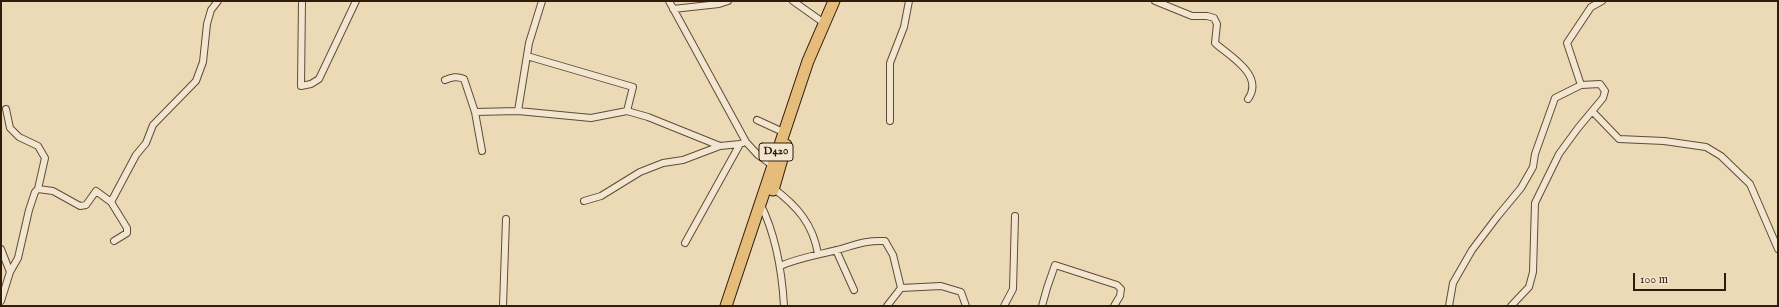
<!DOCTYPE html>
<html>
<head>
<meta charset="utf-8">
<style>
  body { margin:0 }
  #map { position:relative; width:1779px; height:307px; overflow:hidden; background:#ecd9b6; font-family:"IM FELL English",serif }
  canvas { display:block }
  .frame { position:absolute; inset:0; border:2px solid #311c0c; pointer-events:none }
  .scale { position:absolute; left:1633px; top:273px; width:93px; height:18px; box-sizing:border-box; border:2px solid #311c0c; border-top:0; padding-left:5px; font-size:12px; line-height:14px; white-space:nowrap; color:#311c0c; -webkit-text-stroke:3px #f3e6d0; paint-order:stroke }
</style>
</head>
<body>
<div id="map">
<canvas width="1779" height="307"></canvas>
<div class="frame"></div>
<div class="scale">100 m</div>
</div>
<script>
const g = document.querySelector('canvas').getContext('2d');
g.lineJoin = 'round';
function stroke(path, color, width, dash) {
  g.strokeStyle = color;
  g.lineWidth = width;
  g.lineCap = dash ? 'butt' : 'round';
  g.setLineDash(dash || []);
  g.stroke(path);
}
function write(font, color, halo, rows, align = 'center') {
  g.font = font + ' "IM FELL English",serif';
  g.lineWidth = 3.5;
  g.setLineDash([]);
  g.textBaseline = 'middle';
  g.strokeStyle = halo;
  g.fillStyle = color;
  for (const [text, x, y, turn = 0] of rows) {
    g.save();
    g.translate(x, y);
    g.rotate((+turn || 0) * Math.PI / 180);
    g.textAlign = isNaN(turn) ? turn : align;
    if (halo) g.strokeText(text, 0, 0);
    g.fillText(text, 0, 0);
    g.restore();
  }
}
const minor = new Path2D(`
  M302,1L301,86L311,84L319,79L356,1
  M669,1L746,142L758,155L772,165
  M793,1L824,23
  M1155,1L1192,16H1207L1214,18L1217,24L1215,43C1229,56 1265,75 1248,99
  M673,9L719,4L728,1
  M527,56L633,87L627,111
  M445,80C452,77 457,76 464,79L475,112L518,111L591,118L627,111L648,117L720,146L740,144
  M518,111L529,43L542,1
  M475,112L482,151
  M1593,112L1619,139L1664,141L1706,147L1721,156L1750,184L1778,249
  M757,120L783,132
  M890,121V63L904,27L909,1
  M773,188C797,206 813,224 818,254
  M38,189L53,191L80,206L86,205L96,191L111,202
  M584,201L601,196L640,172L663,163L683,160L720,146
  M760,203C776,235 782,271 784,306
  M114,241L127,233V228L111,202L136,155L146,143L153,125L196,81L203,62L207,24L211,10L218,1
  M685,243L740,144L743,143
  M1,249L10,272
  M836,250L854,290
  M780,266C798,258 817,255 837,250C855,245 866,240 885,241L893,255L901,288
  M1,301L10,272L18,258L29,210L35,192L38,189L45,158L38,146L19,137L10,128L6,109
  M503,306L506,219
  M887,306L901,288L941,286L961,292L966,306
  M1004,306L1013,289L1015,216
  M1042,306L1047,288L1055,265L1117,285L1121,289L1120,296L1114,306
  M1449,306L1453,283L1472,250L1497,217L1521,188L1533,167L1535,154L1555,98L1581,85L1567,43L1591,7L1602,1
  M1511,306L1529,287L1533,272L1535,203L1559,154L1578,128L1603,98L1605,91L1600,84L1581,85`);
const trunk = new Path2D(`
  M773,190L786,145
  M726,306L808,61L834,1`);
stroke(minor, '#604b36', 8);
stroke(trunk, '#311c0c', 13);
stroke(minor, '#f3e6d0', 6);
stroke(trunk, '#e6bc7b', 11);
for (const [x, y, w] of [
  [776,152,34]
]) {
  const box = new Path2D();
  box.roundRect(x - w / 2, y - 9, w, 18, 3);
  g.fillStyle = '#f3e6d0';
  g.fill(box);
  stroke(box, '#311c0c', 1);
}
write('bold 11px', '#311c0c', null, [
  ["D420",776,152]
]);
</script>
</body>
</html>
